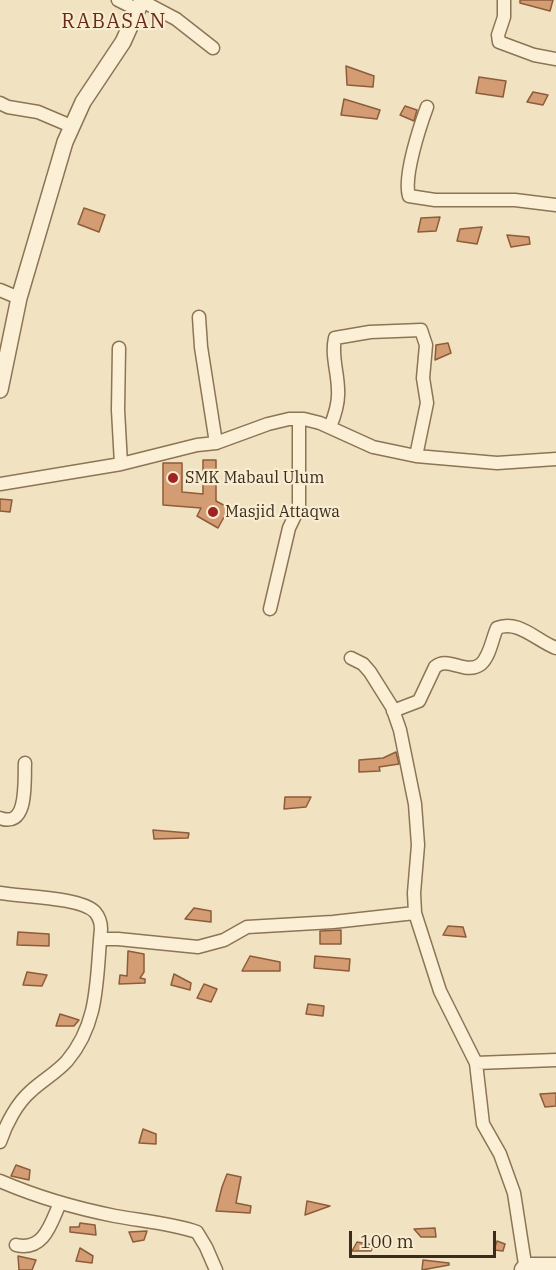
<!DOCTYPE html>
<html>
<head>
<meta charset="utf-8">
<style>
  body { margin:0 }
  #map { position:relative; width:556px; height:1270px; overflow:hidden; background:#f1e3c1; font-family:"IBM Plex Serif",serif }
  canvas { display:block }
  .scale { position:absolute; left:349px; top:1231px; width:147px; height:27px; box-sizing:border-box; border:3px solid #3b2b1c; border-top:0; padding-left:8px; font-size:18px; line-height:21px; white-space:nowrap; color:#3b2b1c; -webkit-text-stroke:4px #f8edd1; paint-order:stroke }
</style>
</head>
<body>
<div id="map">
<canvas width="556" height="1270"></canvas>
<div class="scale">100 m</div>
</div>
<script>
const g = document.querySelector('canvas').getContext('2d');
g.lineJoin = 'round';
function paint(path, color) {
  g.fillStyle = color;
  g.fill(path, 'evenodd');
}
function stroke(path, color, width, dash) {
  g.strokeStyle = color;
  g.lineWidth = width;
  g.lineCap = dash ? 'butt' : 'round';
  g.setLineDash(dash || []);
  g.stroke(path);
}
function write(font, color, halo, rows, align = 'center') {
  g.font = font + ' "IBM Plex Serif",serif';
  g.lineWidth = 4.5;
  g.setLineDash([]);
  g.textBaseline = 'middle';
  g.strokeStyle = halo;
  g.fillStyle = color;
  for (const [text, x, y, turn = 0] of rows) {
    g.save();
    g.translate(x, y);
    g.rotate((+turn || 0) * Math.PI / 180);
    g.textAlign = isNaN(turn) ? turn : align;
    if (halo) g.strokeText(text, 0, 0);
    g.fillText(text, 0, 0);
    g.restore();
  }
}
const building = new Path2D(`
  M520,0H553L550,11L520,3Z
  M346,66L374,76L373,87L347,85Z
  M479,77L506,81L503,97L476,93Z
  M533,92L548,95L543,105L527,102Z
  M344,99L380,110L377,119L341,115Z
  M405,106L417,110L414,121L400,115Z
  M84,208L105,215L99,232L78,224Z
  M440,217L436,231L418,232L421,218Z
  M482,227L477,244L457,241L460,229Z
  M507,235L529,237L530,244L511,247Z
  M448,343L451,353L435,360L436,345Z
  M203,460H216V501L229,508L218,528L197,516L201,508L163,505V463H182V492L203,494Z
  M0,499L12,500L10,512L0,511Z
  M396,752L399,764L379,767L380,771L359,772V760L383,758Z
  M285,797H311L306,807L284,809Z
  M153,830L189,833L188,838L154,839Z
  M194,908L211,911V922L185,919Z
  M448,926L463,927L466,937L443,935Z
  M341,930V944H320V931Z
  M18,932L49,934V946L17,945Z
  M128,951L144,954V972L140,978L145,979V983L119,984L120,975L127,976Z
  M250,956L280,962V971H242Z
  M315,956L350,959L349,971L314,968Z
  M27,972L47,975L42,986L23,985Z
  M174,974L191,983L190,990L171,985Z
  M204,984L217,989L211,1002L197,998Z
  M308,1004L324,1006L323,1016L306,1014Z
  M60,1014L79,1020L74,1026H56Z
  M556,1093V1106L545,1107L540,1094Z
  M143,1129L156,1134V1144L139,1143Z
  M16,1165L30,1170L29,1180L11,1176Z
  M227,1174L241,1177L236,1203L251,1206L250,1213L216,1211L222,1187Z
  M307,1201L330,1206L305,1215Z
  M80,1223L95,1225L96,1235L70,1232V1227H79Z
  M435,1228L436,1237H421L414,1229Z
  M147,1231L144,1240L133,1242L129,1232Z
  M497,1241L505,1244L503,1251L494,1250Z
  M357,1242L374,1245L371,1251H352Z
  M80,1248L93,1256L92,1263L76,1261Z
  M18,1256L36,1260L32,1270H19Z
  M423,1260L449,1263V1265L422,1270Z`);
paint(building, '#d39c73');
stroke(building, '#8d5c3a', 1.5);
const minor = new Path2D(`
  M118,0L138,10
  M504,0V17L498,35L499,42L534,55L556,59
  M142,1L176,19L213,48
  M0,103L8,107L38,112L71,126
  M427,107C420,126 403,177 409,196L435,200H515L556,205
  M0,290L19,298
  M199,317L201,347L216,443
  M119,348L118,410L121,464
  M330,427C335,415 339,403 338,390C338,373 331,355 335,338L370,332L421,330L426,345L423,378L427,403L416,456
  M0,484L121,464L197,445L216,443L268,424L289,419H304L320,423L373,447L416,456L497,463L556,459
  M270,609L289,528L299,507V419
  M351,658L363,664L370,672L392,707L400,730L415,804L418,845L414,893L415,913L440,991L476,1063L483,1124L500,1154L514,1193L525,1264
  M393,711L419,701L435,667C448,655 466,676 481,664C490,656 492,639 497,628C518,619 537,641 556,648
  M0,818C29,829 24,780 25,763
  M0,893C22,897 80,897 95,912C100,918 101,923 101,929C96,978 100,1022 67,1061C56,1073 43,1080 31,1091C17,1103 6,1124 0,1142
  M100,939H118L198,947L224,940L247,927L333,922L415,913
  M476,1063L556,1060
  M0,1181C37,1197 75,1208 115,1216C142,1221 170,1223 197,1232L206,1247L216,1270
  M16,1245C44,1252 51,1223 60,1203
  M521,1269L525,1264H556`);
const tertiary = new Path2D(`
  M0,390L19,298L65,142L83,102L123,42L142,0`);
stroke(minor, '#8c7457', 15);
stroke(tertiary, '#8c7457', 18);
stroke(minor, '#fbf0d5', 12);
stroke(tertiary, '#fbf0d5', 15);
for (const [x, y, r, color] of [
  [173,478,6,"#a02222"],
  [213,512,6,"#a02222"]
]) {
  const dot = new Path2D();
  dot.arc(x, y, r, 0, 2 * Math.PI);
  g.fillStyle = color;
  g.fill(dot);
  stroke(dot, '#f8edd1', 2);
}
write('16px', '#3b2b1c', '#f8edd1', [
  ["SMK Mabaul Ulum",185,478],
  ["Masjid Attaqwa",225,512]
], 'left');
g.letterSpacing = '1.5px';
write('20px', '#6b2a18', '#f8edd1', [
  ["RABASAN",114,22]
]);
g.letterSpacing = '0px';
</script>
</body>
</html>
